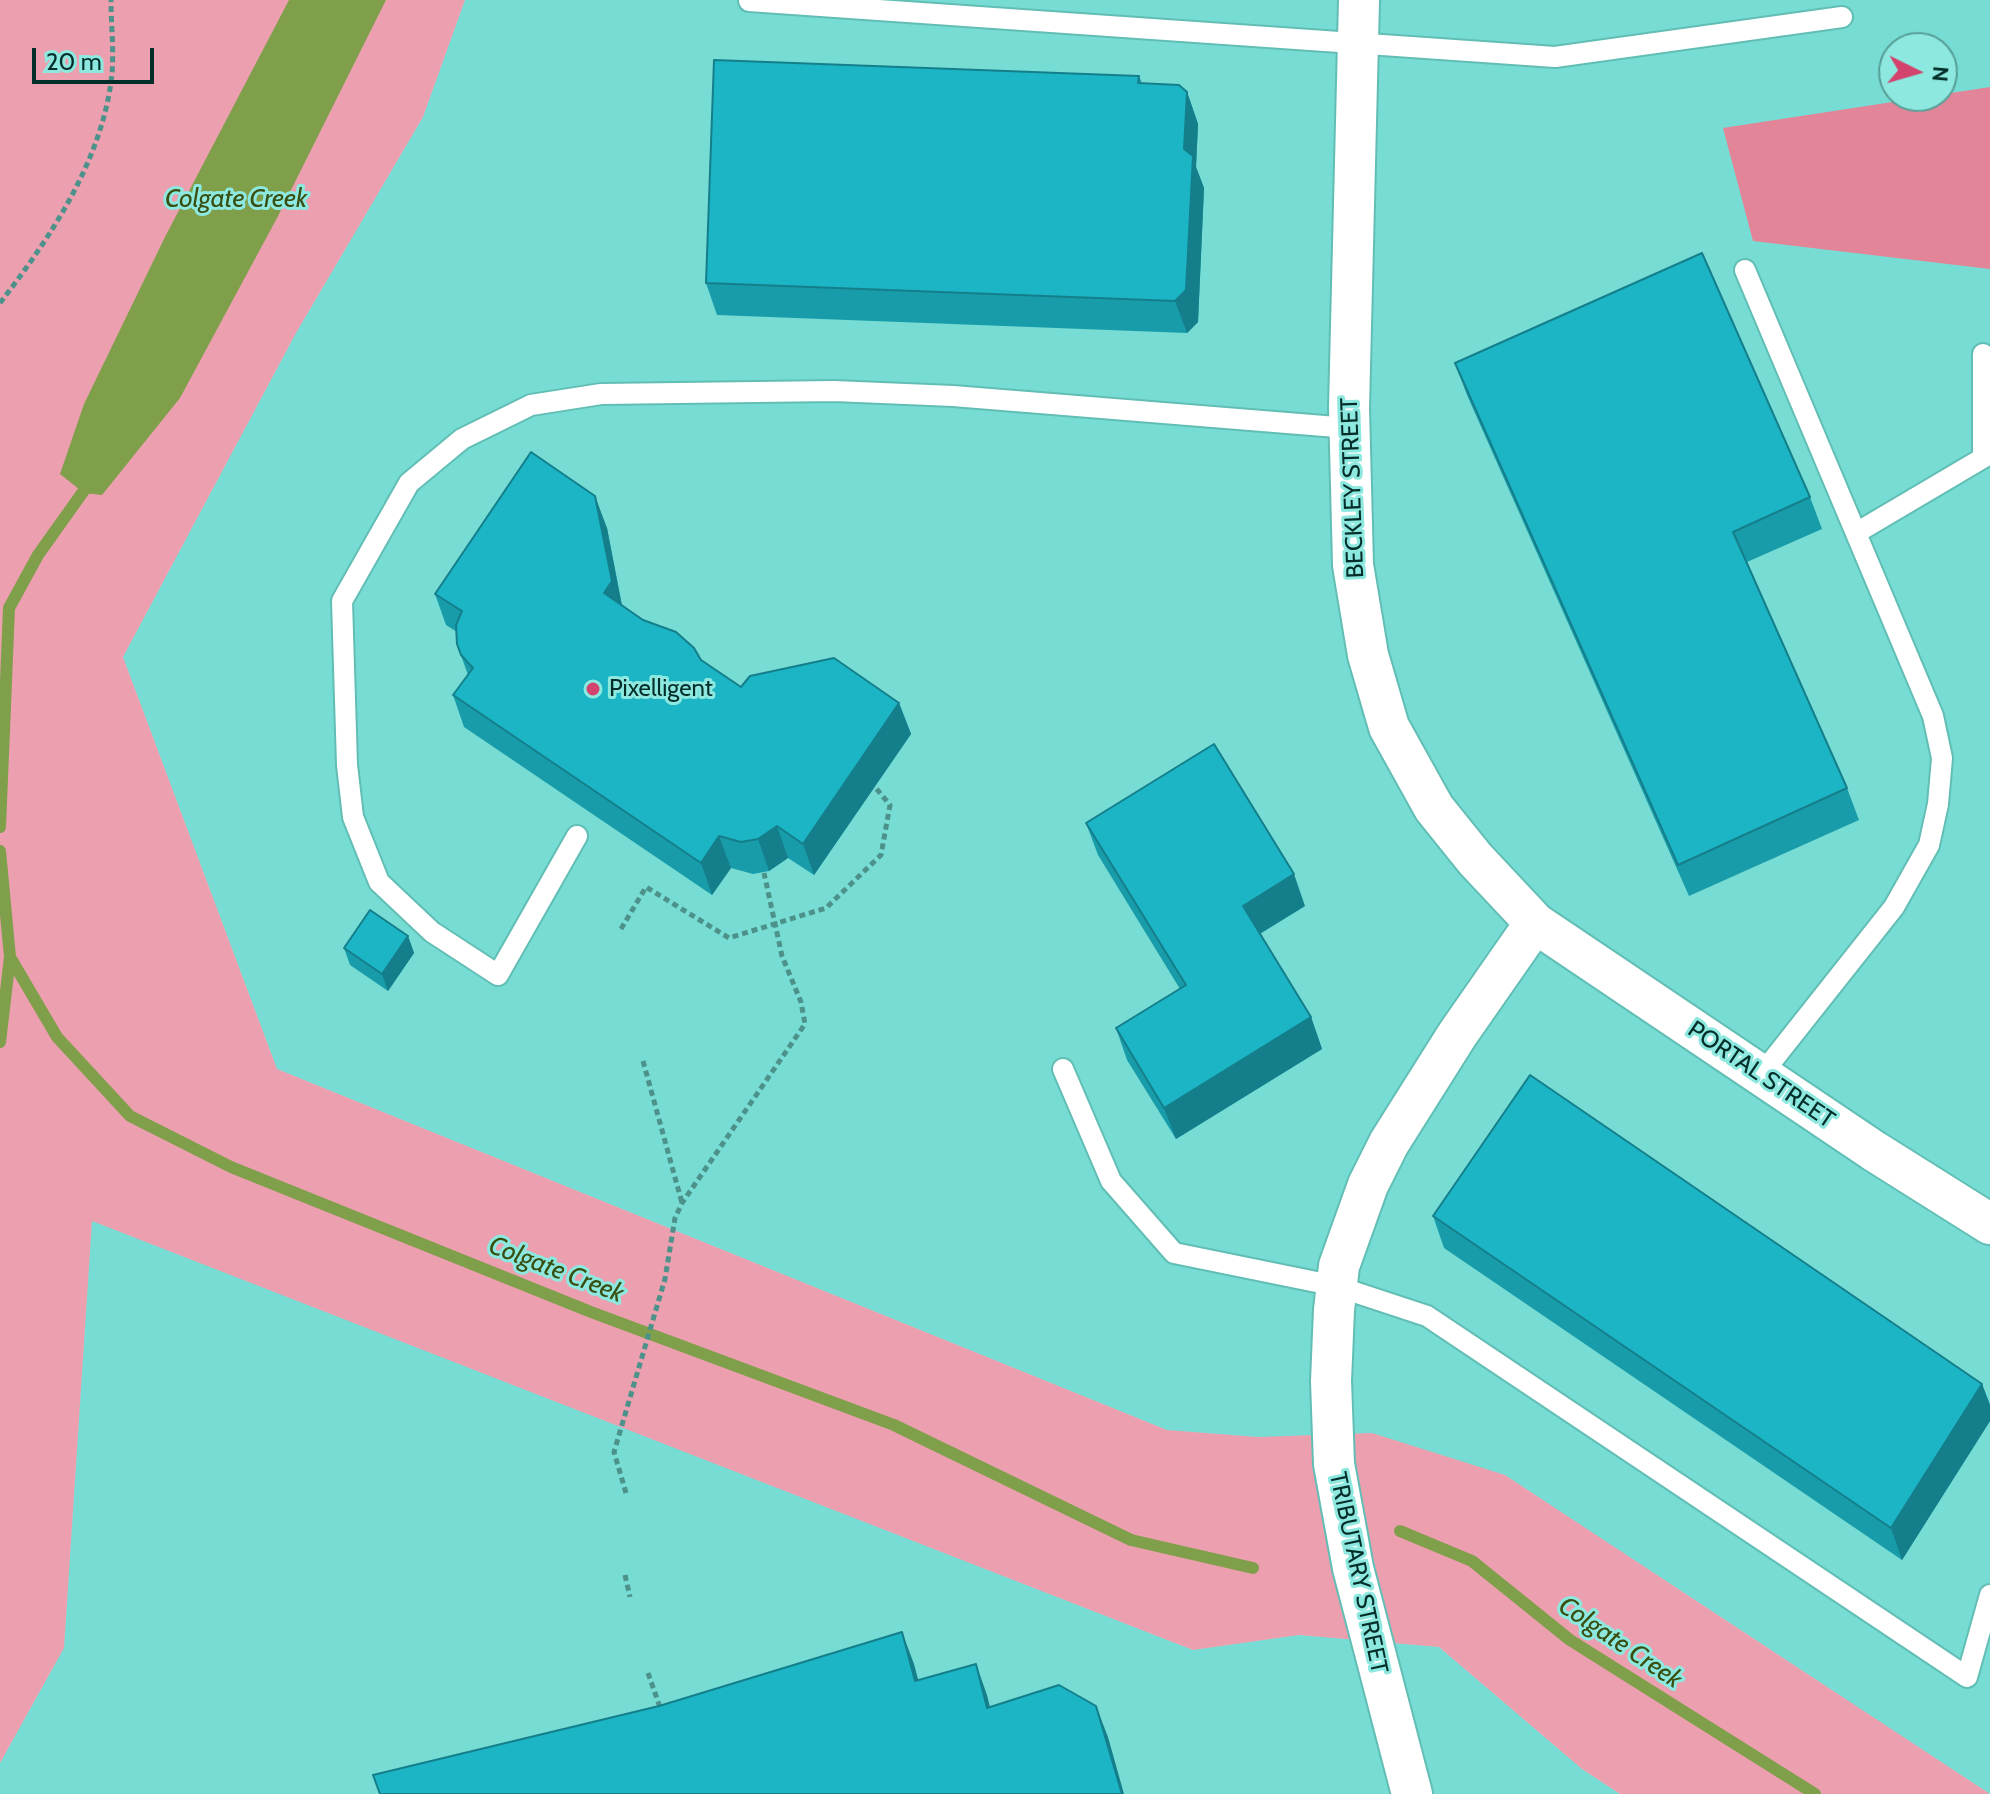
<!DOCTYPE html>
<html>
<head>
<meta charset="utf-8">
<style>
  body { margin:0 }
  #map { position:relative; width:1990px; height:1794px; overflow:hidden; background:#8de9df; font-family:Cabin,sans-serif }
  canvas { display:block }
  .north { position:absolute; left:1878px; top:32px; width:80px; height:80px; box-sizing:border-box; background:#8de9df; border:2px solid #569e97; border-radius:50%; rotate:95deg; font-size:22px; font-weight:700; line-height:32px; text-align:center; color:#042e2a }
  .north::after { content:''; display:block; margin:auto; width:28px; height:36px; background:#d2446d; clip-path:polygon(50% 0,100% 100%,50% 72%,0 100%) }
  .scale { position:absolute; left:32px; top:48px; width:122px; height:36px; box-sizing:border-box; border:4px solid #042e2a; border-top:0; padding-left:10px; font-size:24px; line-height:28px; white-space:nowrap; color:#042e2a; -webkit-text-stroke:6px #8de9df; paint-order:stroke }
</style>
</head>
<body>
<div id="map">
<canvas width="1990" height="1794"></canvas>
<div class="north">N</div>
<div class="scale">20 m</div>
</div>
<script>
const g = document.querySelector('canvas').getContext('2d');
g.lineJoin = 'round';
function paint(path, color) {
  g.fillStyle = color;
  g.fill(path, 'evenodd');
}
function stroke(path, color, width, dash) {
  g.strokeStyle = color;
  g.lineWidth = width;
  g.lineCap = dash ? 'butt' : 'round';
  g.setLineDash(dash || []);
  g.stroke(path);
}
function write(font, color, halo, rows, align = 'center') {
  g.font = font + ' Cabin,sans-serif';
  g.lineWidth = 6;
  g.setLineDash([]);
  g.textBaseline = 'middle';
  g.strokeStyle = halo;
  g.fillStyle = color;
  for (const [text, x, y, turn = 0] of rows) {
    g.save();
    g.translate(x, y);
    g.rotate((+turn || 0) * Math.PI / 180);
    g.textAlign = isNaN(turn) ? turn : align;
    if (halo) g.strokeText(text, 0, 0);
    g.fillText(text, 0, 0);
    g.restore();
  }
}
paint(new Path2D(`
  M465,0H1990V1794L1505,1475L1258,1437L1167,1430L277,1069L123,657L296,333L423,117ZM1894,48H1942V96H1894Z
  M92,1220L1193,1650L1299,1635L1439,1647L1582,1769L1620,1794H0V1763L64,1648Z`), '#77ddd4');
paint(new Path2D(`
  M0,0H465L423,117L296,333L123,657L277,1069L1167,1430L1258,1437L1372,1433L1505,1475L1990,1794H1620L1582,1769L1439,1647L1299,1635L1193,1650L92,1221L64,1648L0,1763Z`), '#ec9fae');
paint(new Path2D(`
  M1990,87V269L1753,241L1723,128Z`), '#e38599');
paint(new Path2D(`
  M289,0H386L277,218L180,398L102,495L84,493L60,474L84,404L165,237Z`), '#7f9f4b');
stroke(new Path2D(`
  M0,827L9,608L38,555L90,482
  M0,851L10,957L57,1037L130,1116L231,1167L591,1312L894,1425L1131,1540L1253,1568
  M0,1042L10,957
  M1400,1531L1472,1561L1570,1640L1815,1794`), '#7f9f4b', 12);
const service = new Path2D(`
  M749,1L1555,57L1842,17
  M1745,270L1933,716L1942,758L1938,804L1929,845L1894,907L1761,1075
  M1856,533L1983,458V354
  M577,836L498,975L432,932L379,882L353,817L347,765L342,601L409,483L462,439L531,405L601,394L834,391L953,396L1349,428
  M1063,1069L1111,1181L1174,1253L1336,1286L1427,1316L1967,1677L1990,1595`);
const minor = new Path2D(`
  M1359,0L1349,408L1353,565L1368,655L1389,727L1434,808L1475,859L1535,923L1874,1151L1990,1224
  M1412,1794L1353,1568L1334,1464L1331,1381L1334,1310L1339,1266L1368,1185L1389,1143L1457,1035L1535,923`);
stroke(service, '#62beb5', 24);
stroke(minor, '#62beb5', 44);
stroke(new Path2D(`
  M0,303C51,237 103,159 112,74C114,50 111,24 111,0
  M621,929L646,887L729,938L826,908L881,855L890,805L875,787
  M643,1061L682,1203
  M626,1493L614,1452L665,1279L675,1218L682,1203L805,1024L801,1002L782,956L764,873
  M625,1575L630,1597
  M648,1673L661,1710`), '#4c918a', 5, [6, 4]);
stroke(service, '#fff', 20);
stroke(minor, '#fff', 40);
paint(new Path2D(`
  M1139,76L1142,83L1187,92L1198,124L1196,167L1204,188L1198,322L1187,333L717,315L706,283Z
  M1455,363L1810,497L1822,529L1747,562L1847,788L1859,820L1689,896L1467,395Z
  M607,528L622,605L741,687L899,703L911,734L814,875L788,858L769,871L753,874L731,868L712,895L464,727L453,695L468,675L457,644V632L446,625L435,594Z
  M1086,823L1305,906L1260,934L1311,1017L1322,1049L1176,1139L1127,1060L1116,1028L1180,989L1098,855Z
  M408,936L414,953L388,991L350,965L344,948Z
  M1433,1216L1982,1384L1990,1405V1421L1902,1560L1444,1248Z`), '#189caa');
paint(new Path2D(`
  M1187,92L1198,124L1196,167L1204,188L1198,322L1187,333L1175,301Z
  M595,496L607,528L623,612L604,593Z
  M899,703L911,734L814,875L803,844Z
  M777,826L788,858L769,871L758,839Z
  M719,836L731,868L712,895L701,863Z
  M1294,874L1305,906L1254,937L1243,906Z
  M408,936L414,953L388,991L382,974Z
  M1311,1017L1322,1049L1176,1139L1164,1108Z
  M1982,1384L1990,1405V1421L1902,1560L1891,1528Z
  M902,1632L914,1664L927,1713L915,1681Z
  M976,1664L987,1695L998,1740L987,1708Z
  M1096,1706L1108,1737L1124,1794H1122Z`), '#147f8b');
const building = new Path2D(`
  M714,60L1139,76L1138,83L1179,85L1187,92L1184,149L1193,156L1186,290L1175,301L706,283Z
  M1702,253L1810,497L1733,532L1847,788L1678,865L1455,363Z
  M531,452L595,496L612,581L604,593L643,620L676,632L694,648L701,660L741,687L750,676L834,658L899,703L803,844L777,826L758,839L741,842L719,836L701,863L453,695L473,668L461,655L457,644L456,625L462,611L435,594Z
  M1214,744L1294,874L1243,906L1311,1017L1164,1108L1116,1028L1186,985L1086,823Z
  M370,910L408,936L382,974L344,948Z
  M1530,1075L1982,1384L1891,1528L1433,1216Z
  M902,1632L915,1681L976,1664L987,1708L1059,1685L1096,1706L1122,1794H380L373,1775L659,1706Z`);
paint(building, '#1cb5c6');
stroke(building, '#147f8b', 2);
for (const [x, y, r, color] of [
  [593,689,8,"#d2446d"]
]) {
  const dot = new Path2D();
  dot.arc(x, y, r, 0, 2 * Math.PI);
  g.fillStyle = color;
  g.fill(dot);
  stroke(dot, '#8de9df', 3);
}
write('24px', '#042e2a', '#8de9df', [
  ["BECKLEY STREET",1353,488,-92],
  ["PORTAL STREET",1761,1075,34],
  ["TRIBUTARY STREET",1358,1573,78]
]);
write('24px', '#042e2a', '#8de9df', [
  ["Pixelligent",609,689]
], 'left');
write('italic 26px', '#394e11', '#8de9df', [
  ["Colgate Creek",236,199],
  ["Colgate Creek",556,1270,21],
  ["Colgate Creek",1620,1643,34]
]);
</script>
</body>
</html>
